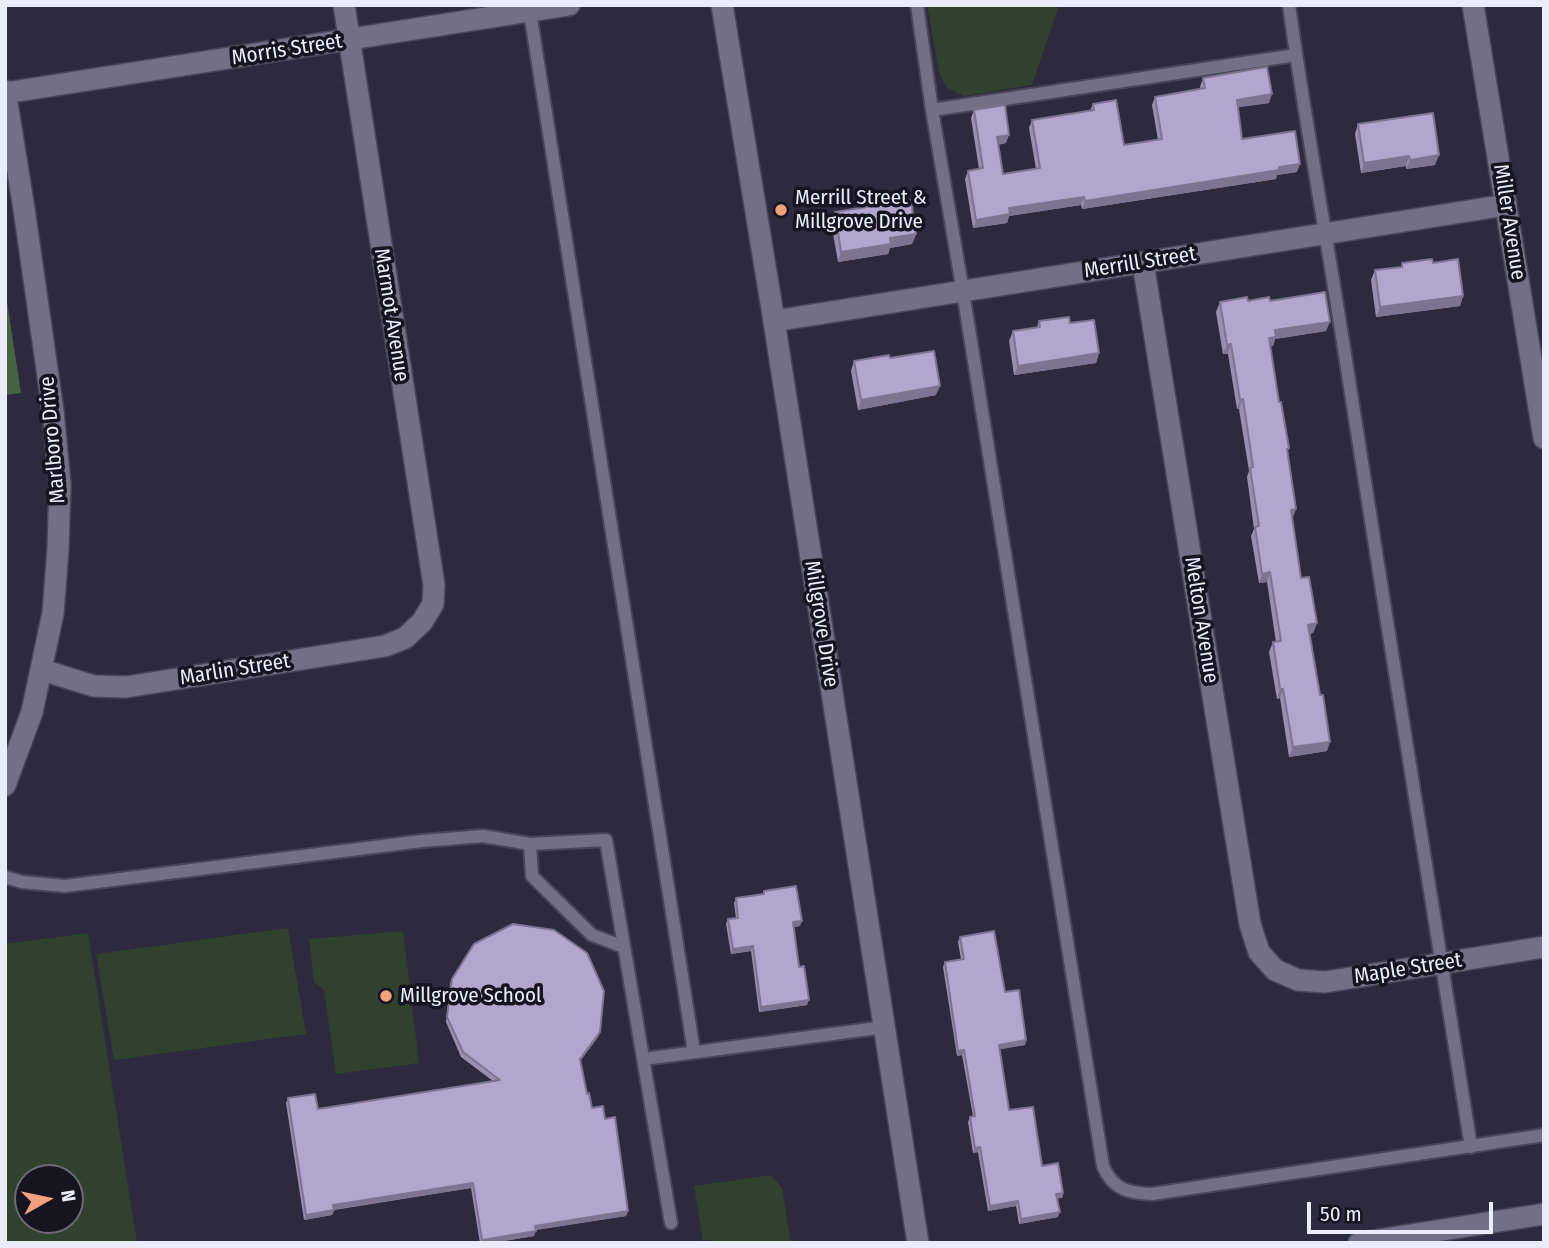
<!DOCTYPE html>
<html>
<head>
<meta charset="utf-8">
<style>
  body { margin:0 }
  #map { position:relative; width:1549px; height:1248px; overflow:hidden; background:#2d2a3f; font-family:"Fira Sans Condensed",sans-serif }
  canvas { display:block }
  .frame { position:absolute; inset:0; border:7px solid #ecebf9; pointer-events:none }
  .north { position:absolute; left:14px; top:1164px; width:70px; height:70px; box-sizing:border-box; background:#16141e; border:2px solid #6c6a76; border-radius:50%; rotate:81deg; font-size:19px; font-weight:700; line-height:28px; text-align:center; color:#ecebf9 }
  .north::after { content:''; display:block; margin:auto; width:24px; height:32px; background:#f2a080; clip-path:polygon(50% 0,100% 100%,50% 72%,0 100%) }
  .scale { position:absolute; left:1307px; top:1202px; width:186px; height:32px; box-sizing:border-box; border:4px solid #ecebf9; border-top:0; padding-left:9px; font-size:21px; line-height:24px; white-space:nowrap; color:#ecebf9; -webkit-text-stroke:5px #16141e; paint-order:stroke }
</style>
</head>
<body>
<div id="map">
<canvas width="1549" height="1248"></canvas>
<div class="frame"></div>
<div class="north">N</div>
<div class="scale">50 m</div>
</div>
<script>
const g = document.querySelector('canvas').getContext('2d');
g.lineJoin = 'round';
function paint(path, color) {
  g.fillStyle = color;
  g.fill(path, 'evenodd');
}
function stroke(path, color, width, dash) {
  g.strokeStyle = color;
  g.lineWidth = width;
  g.lineCap = dash ? 'butt' : 'round';
  g.setLineDash(dash || []);
  g.stroke(path);
}
function write(font, color, halo, rows, align = 'center') {
  g.font = font + ' "Fira Sans Condensed",sans-serif';
  g.lineWidth = 7;
  g.setLineDash([]);
  g.textBaseline = 'middle';
  g.strokeStyle = halo;
  g.fillStyle = color;
  for (const [text, x, y, turn = 0] of rows) {
    g.save();
    g.translate(x, y);
    g.rotate((+turn || 0) * Math.PI / 180);
    g.textAlign = isNaN(turn) ? turn : align;
    if (halo) g.strokeText(text, 0, 0);
    g.fillText(text, 0, 0);
    g.restore();
  }
}
paint(new Path2D(`
  M927,5H1059L1032,85L964,96L946,87L939,72Z
  M288,928L306,1034L114,1060L96,954Z
  M403,931L419,1063L336,1074L324,990L314,982L309,939Z
  M88,933L137,1243H5V944ZM70,1178V1220H28V1178Z
  M771,1175L782,1188L791,1243H711L710,1239L703,1241L694,1186Z`), '#30412e');
paint(new Path2D(`
  M5,288L21,393L5,395Z`), '#466242');
const lane = new Path2D(`
  M917,5L932,110L963,292L1103,1166C1113,1190 1129,1193 1152,1194L1544,1135
  M1289,5C1305,122 1327,238 1345,355C1387,619 1427,883 1471,1147
  M529,6L694,1052
  M932,110L1296,55
  M530,844L532,876L592,935L624,947
  M5,877L22,882L65,886L422,841L483,836L530,844L606,840L671,1223
  M644,1059L885,1027`);
const street = new Path2D(`
  M1473,5L1544,438
  M5,91L24,209L53,411L60,484L58,549L53,613L32,712L5,785
  M5,93L569,5
  M1143,263L1250,924L1259,952L1275,970L1298,980L1325,982L1544,947
  M774,321L1506,205
  M42,670L94,686L126,687L385,646L405,638L422,622L433,604L434,585L344,5`);
const secondary = new Path2D(`
  M722,5L774,321L918,1243
  M1359,1243L1544,1214`);
stroke(lane, '#494659', 16);
stroke(street, '#494659', 24);
stroke(secondary, '#494659', 24);
stroke(lane, '#726f87', 12);
stroke(street, '#726f87', 21);
stroke(secondary, '#726f87', 21);
paint(new Path2D(`
  M1203,78L1269,103L1238,107L1242,139L1297,172L1277,175L1276,179L1082,209L1081,205L1009,216L1007,223L973,228L965,179L968,171L979,169L971,118L974,110L1006,143L998,145L1003,174L1036,169L1029,128L1032,120L1090,111L1093,104L1124,145L1158,140L1152,105L1155,97L1201,89L1200,87Z
  M1358,124L1435,165L1406,169V166L1361,173L1355,134Z
  M835,212L916,234L912,244L890,248L888,254L838,262L831,222Z
  M1402,263H1433L1463,296L1460,306L1376,317L1371,280L1375,270L1401,267Z
  M1270,301L1326,331L1275,339L1273,346H1270L1279,402L1289,448L1288,451L1296,509L1292,519L1301,578L1317,623L1313,633L1310,634L1327,751L1289,757L1280,698L1277,699L1269,652L1273,642H1276L1267,582L1259,583L1251,536L1254,529L1247,477L1249,471L1239,409H1237L1228,354H1223L1216,312L1220,302Z
  M1039,321L1070,323L1099,353L1096,363L1014,375L1009,341L1013,331L1037,327Z
  M890,358L936,395L858,410L851,371L854,361Z
  M764,891L800,926L793,927L799,967L807,1005L759,1012L751,951L731,954L726,924L728,919L736,918L734,903L736,898L763,894Z
  M960,937L1005,992L1026,1040L1025,1045L999,1049L1009,1110L1042,1166L1063,1193L1062,1198H1057L1058,1217L1019,1224L1016,1206L988,1211L978,1152L973,1153L968,1122L970,1117L973,1116L962,1055L957,1056L943,967L945,962L961,959L958,942Z
  M452,979L600,1032L598,1037L580,1061L587,1094L592,1108L605,1119L628,1211L626,1216L536,1230L534,1236L492,1243H480L471,1188L334,1210L332,1215L304,1220L286,1103L288,1098L318,1109L493,1081L461,1057L446,1022L450,984Z`), '#998fb2');
paint(new Path2D(`
  M1272,94L1269,103L1234,108L1237,100Z
  M1009,135L1006,143L994,145L997,137Z
  M1439,155L1435,165L1406,169L1410,160Z
  M1409,156L1406,166L1361,173L1364,163Z
  M1300,164L1297,172L1277,175L1276,179L1082,209L1085,201Z
  M1084,197L1081,205L1009,216L1007,223L973,228L976,220L1009,208Z
  M916,234L912,244L890,248L888,254L838,262L841,252L890,238Z
  M1463,296L1460,306L1376,317L1380,307Z
  M1330,322L1326,331L1275,339L1273,346L1265,347L1269,338L1275,330Z
  M1231,344L1228,354H1223L1227,345Z
  M1099,353L1096,363L1014,375L1018,366Z
  M940,386L936,395L858,410L861,400Z
  M1243,399L1239,409H1237L1240,400Z
  M1296,509L1292,519L1291,510Z
  M1270,572L1267,582L1259,583L1262,574Z
  M1317,623L1313,633L1305,634L1308,625Z
  M1280,689H1283L1280,698L1277,699Z
  M1330,742L1327,751L1289,757L1293,747Z
  M802,921L800,926L791,927L793,922Z
  M753,946L751,951L731,954L733,949Z
  M809,1000L807,1005L759,1012L761,1007Z
  M600,1032L598,1037L578,1064L580,1059Z
  M1026,1040L1025,1045L997,1050L999,1045Z
  M964,1050L962,1055L957,1056L958,1051Z
  M980,1147L978,1152L973,1153L975,1148Z
  M473,1183L471,1188L331,1210L333,1205Z
  M1063,1193L1062,1198L1054,1199L1056,1194Z
  M1018,1201L1016,1206L988,1211L990,1206Z
  M334,1210L332,1215L304,1220L306,1215Z
  M628,1211L626,1216L533,1230L535,1226Z
  M1060,1212L1058,1217L1019,1224L1021,1219Z
  M536,1231L534,1236L492,1243H481L482,1240Z`), '#7d7491');
const building = new Path2D(`
  M1267,67L1272,94L1237,100L1242,139L1295,131L1300,164L1279,167V170L1085,201L1084,197L1009,208L1010,214L976,220L968,171L983,168L974,110L1005,105L1009,135L997,137L1003,174L1040,168L1032,120L1094,110L1093,104L1116,100L1124,145L1162,139L1155,97L1205,88L1203,78Z
  M1433,113L1439,155L1410,160L1409,156L1364,163L1358,124Z
  M911,200L916,234L890,238L891,244L841,252L835,212Z
  M1432,259L1433,263L1458,259L1463,296L1380,307L1375,270L1402,267V263Z
  M1325,292L1330,322L1275,330L1276,337L1269,338L1279,402H1281L1289,448L1287,449L1296,509L1291,510L1301,578L1309,577L1317,623L1308,625L1320,695H1323L1330,742L1293,747L1283,689H1280L1273,642L1281,641L1270,572L1262,574L1255,527L1259,526L1250,468L1253,467L1243,399L1240,400L1231,344L1227,345L1220,302L1247,297L1248,301L1269,297L1270,301Z
  M1069,317L1070,323L1094,320L1099,353L1018,366L1013,331L1040,327L1039,321Z
  M934,351L940,386L861,400L854,361L889,355L890,358Z
  M796,886L802,921L793,922L799,967L804,966L809,1000L761,1007L753,946L733,949L728,919L738,918L736,898L764,894V891Z
  M513,924L554,930L587,953L604,991L600,1032L580,1059L587,1094L589,1093L592,1108L603,1106L605,1119L615,1117L628,1211L535,1226L536,1231L482,1240L473,1183L333,1205L334,1210L306,1215L288,1098L315,1094L318,1109L500,1080L463,1052L447,1017L452,979L474,944Z
  M994,931L1005,992L1019,990L1026,1040L999,1045L1009,1110L1033,1107L1042,1166L1058,1163L1063,1193L1056,1194L1060,1212L1021,1219L1018,1201L990,1206L980,1147L975,1148L970,1117L975,1116L964,1050L958,1051L945,962L964,959L960,937Z`);
paint(building, '#b2a6cf');
stroke(building, '#7d7491', 2);
for (const [x, y, r, color] of [
  [781,210,7,"#f2a080"],
  [386,996,7,"#f2a080"]
]) {
  const dot = new Path2D();
  dot.arc(x, y, r, 0, 2 * Math.PI);
  g.fillStyle = color;
  g.fill(dot);
  stroke(dot, '#16141e', 2.5);
}
write('21px', '#ecebf9', '#16141e', [
  ["Morris Street",287,50,-9],
  ["Miller Avenue",1509,222,81],
  ["Merrill Street",1140,263,-9],
  ["Marmot Avenue",391,315,81],
  ["Marlboro Drive",53,440,-95],
  ["Melton Avenue",1201,620,81],
  ["Millgrove Drive",821,624,81],
  ["Marlin Street",235,670,-9],
  ["Maple Street",1408,969,-9]
]);
write('21px', '#ecebf9', '#16141e', [
  ["Merrill Street &",795,198],
  ["Millgrove Drive",795,222],
  ["Millgrove School",400,996]
], 'left');
</script>
</body>
</html>
